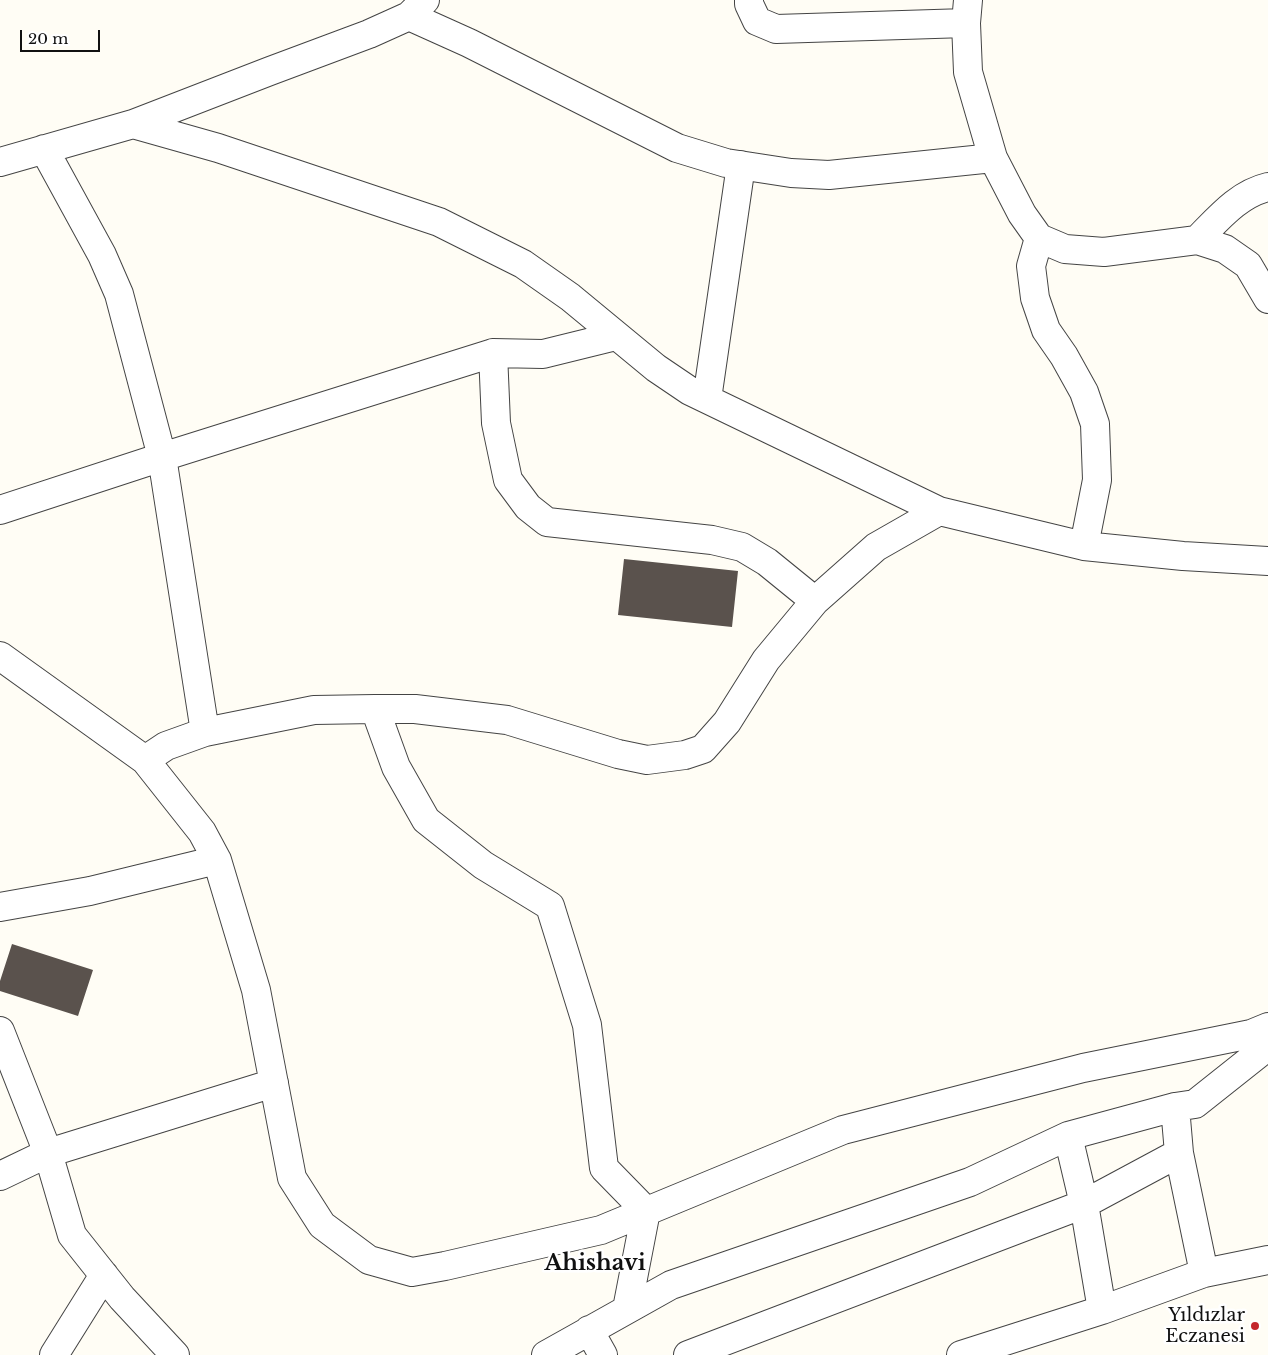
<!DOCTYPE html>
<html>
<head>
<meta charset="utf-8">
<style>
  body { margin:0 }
  #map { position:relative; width:1268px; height:1355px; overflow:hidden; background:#fffdf5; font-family:"Libre Baskerville",serif }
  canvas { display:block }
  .scale { position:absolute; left:20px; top:30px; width:80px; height:22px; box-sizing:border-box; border:2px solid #111; border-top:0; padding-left:6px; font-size:15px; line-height:18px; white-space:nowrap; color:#111; -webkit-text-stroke:4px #fff; paint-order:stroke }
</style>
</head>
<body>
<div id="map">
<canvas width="1268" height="1355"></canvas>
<div class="scale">20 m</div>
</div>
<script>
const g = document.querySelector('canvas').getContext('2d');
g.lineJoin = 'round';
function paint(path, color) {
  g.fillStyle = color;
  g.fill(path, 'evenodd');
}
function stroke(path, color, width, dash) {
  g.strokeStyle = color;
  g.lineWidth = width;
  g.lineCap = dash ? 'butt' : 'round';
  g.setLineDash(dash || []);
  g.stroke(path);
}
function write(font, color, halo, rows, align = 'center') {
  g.font = font + ' "Libre Baskerville",serif';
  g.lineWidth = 5;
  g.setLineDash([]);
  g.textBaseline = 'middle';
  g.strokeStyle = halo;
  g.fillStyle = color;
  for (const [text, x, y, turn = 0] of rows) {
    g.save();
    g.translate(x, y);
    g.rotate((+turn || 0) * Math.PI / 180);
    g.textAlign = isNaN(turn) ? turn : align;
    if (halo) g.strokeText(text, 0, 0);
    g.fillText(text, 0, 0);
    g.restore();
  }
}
paint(new Path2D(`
  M624,559L738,571L732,627L618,615Z
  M12,944L93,970L78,1016L0,991V981Z`), '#5a524d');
const minor = new Path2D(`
  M749,0V4L757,21L776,29L966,23
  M968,0L966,23L968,72L993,158L1022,214L1039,238L1065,249L1104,252L1197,240L1225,249L1248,265L1268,299
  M409,16L469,43L677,148L726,163L791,173L829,175L993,158
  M133,124L270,71L369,34L409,16L425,0
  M44,149L102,255L119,294L162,457L205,732
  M0,162L133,124L218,148L439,222L523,264L570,297L656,368L690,391L939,511L1084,546L1183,556L1268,561
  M1039,238L1031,266L1035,298L1046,330L1064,356L1084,392L1095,424L1097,480L1084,546
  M1197,240C1218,219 1238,194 1268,187
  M493,353L496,423L508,480L528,507L547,522L712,540L742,547L767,562L815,601
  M707,399L741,165
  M0,510L162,457L493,353L543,354L616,336
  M0,656L145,760L202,832L217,860L256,990L292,1178L322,1225L369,1260L412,1272L445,1266L601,1230L843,1130L1083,1068L1251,1034L1268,1027
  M375,709L396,767L426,820L483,865L550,906L587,1025L604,1168L646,1211L627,1309
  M145,760L166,746L205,732L314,710L375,709H415L507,720L618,754L647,760L685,755L703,749L727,722L766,660L815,601L876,547L939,511
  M0,907L90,891L217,860
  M0,1031L48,1153L72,1235L122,1298L175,1355
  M1175,1107L1179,1153L1204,1273
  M1068,1136L1084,1204L1102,1310
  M0,1176L48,1153L274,1083
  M589,1330L603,1355
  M54,1355L104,1275
  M546,1355L671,1285L970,1182L1068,1136L1175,1107L1195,1104L1268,1046
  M688,1355L1084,1204L1179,1153
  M961,1355L1102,1310L1204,1273L1268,1260`);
stroke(minor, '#444', 30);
stroke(minor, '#fff', 28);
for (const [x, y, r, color] of [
  [1255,1326,5,"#c4262e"]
]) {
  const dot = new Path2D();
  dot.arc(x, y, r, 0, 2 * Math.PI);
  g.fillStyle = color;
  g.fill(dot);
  stroke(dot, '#fff', 2);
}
write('18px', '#111', '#fff', [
  ["Yıldızlar",1245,1316],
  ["Eczanesi",1245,1337]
], 'right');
write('bold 22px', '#111', '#fff', [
  ["Ahishavi",595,1264]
]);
</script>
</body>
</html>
